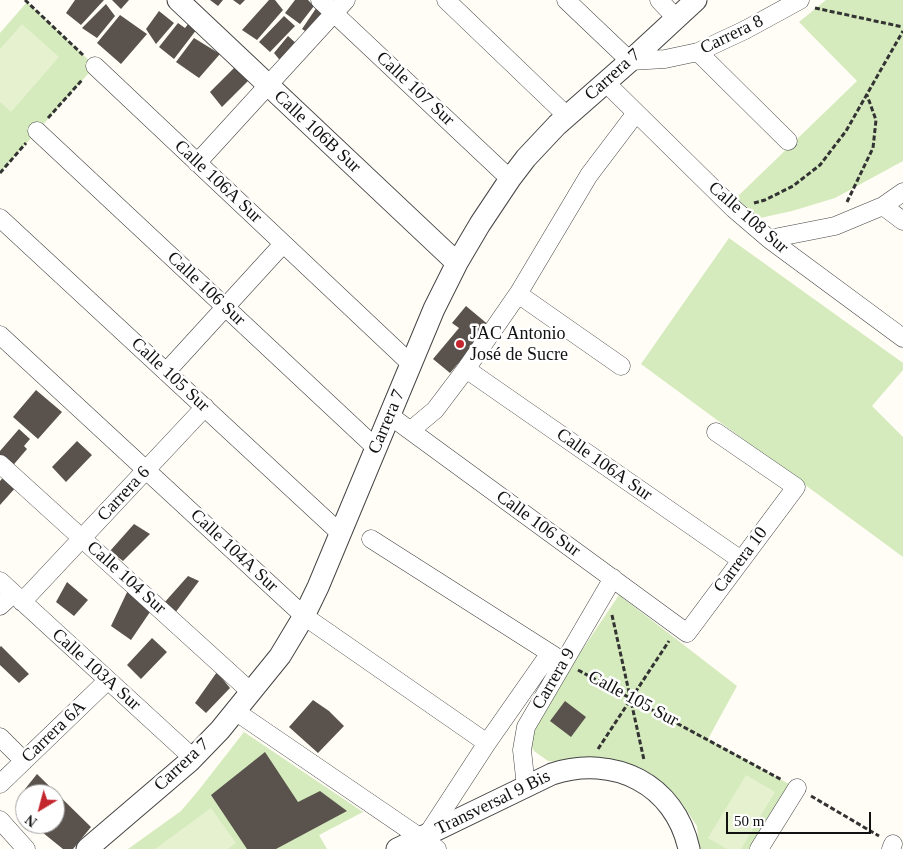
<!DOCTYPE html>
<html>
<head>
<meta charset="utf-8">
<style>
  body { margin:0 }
  #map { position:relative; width:903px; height:849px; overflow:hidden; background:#fffdf5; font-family:"Times New Roman",serif }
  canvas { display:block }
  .north { position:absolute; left:15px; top:784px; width:50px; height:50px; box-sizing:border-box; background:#fff; border:1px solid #a0a0a0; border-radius:50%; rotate:217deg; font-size:14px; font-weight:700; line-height:20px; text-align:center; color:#111 }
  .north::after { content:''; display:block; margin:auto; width:18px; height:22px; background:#c4262e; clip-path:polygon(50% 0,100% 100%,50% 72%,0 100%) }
  .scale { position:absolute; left:726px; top:812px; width:145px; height:22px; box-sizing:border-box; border:2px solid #111; border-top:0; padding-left:6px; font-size:15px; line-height:18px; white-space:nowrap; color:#111; -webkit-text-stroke:4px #fff; paint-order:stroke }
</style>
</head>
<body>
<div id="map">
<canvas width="903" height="849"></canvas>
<div class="north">N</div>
<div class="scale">50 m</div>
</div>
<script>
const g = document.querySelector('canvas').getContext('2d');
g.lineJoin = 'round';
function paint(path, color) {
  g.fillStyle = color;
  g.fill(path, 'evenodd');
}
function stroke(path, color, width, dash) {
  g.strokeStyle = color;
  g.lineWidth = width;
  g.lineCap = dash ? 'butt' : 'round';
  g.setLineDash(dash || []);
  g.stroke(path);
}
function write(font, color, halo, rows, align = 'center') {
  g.font = font + ' "Times New Roman",serif';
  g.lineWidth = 5;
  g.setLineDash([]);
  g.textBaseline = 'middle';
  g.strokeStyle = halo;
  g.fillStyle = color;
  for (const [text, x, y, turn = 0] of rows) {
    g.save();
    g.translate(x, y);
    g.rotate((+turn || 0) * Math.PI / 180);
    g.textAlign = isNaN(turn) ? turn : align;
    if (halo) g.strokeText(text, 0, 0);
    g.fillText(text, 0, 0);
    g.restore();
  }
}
paint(new Path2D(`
  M826,0H903V161L835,198L792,211L760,218L736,198L857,81L799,22Z
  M27,2L95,66L0,173V33Z
  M729,238L903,363V370L872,406L903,437V557L641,364Z
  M619,595L737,686L708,739L789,784L749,849H699L697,826L678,798L651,777L563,762L548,761L534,751L529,743L537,717Z
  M244,732L363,812L319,835L327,849H128L181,811L198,791Z`), '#d5ebbd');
paint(new Path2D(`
  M22,24L59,57L11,112L0,102V49Z
  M746,775L775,792L741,849H727L708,838Z
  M211,808L236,843L228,849H155Z`), '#e6f2cf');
paint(new Path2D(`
  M75,0H104L81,25L66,13Z
  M112,0H129L121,9Z
  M210,0H223L218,6Z
  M233,0H245L240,5Z
  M269,0H275L283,10L257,40L242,30Z
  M295,0H308L314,6L300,24L285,13Z
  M106,4L115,16L97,38L82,28Z
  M319,4L329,14L310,34L302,29Z
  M159,11L174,23L156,44L146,29Z
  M120,15L147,34L121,64L97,43Z
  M284,16L295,26L270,52L259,42Z
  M178,23L185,28L189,23L197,29L174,59L159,47Z
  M288,36L299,46L283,64L274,53Z
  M194,38L220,54L199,78L176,62Z
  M235,67L250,79L222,107L210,92Z
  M466,306L490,326L450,373L433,359L459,328L452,323Z
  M36,390L62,412L38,439L13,417Z
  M19,429L30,439L24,446L27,449L9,470L0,461V451Z
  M77,441L92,455L66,482L52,467Z
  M5,475L17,486L0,505V481Z
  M134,524L150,534L123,561L110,551Z
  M188,576L199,581L175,613L164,603Z
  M67,582L88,600L74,616L56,602Z
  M129,588L150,612L131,640L111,626Z
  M152,638L167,652L141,679L127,665Z
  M1,646L29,674L19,683L0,665V647Z
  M217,672L230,688L206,713L195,703Z
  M313,700L329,711L344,726L318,753L289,727Z
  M565,701L586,717L571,737L550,721Z
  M265,752L298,802L320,791L347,811L276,849H247L211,795Z
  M37,774L91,827L73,849H63L37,828L42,824H55V794H31L25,789Z`), '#5a524d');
const minor = new Path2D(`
  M320,0L510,179
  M446,0L567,116
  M566,0L630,61L665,59L698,52L745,30L800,0
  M659,0L676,18
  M698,52L788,141
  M95,66L411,364
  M605,82L734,209L769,239L903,338
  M37,131L376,448
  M197,163L346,0
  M883,206L903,221
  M0,218L340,533
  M769,239L835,226L883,206L903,192
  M518,294L621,366
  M0,335L304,616L487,743
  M466,369L741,560
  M166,372L283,244
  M389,415L687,633L796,487L716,432
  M411,430L435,410L466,369L518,294L589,175L636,113
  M0,464L251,692
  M371,539L564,662
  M0,581L193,758
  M22,602L205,407
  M0,606L13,594
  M235,711L437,849
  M0,737L24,761
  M0,784L108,680
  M526,787L522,750L526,727L564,662L613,578
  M0,820L26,849
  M427,835L487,743L550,653
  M759,849L797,788
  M891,849L893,844`);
const tertiary = new Path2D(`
  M178,0L457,263
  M87,849L190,761L220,730L280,656L304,616L318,587L434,309L457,263L480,224L510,179L526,158L557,125L630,61L696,0
  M397,849L552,774C614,754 675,784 689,849`);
stroke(minor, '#444', 19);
stroke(tertiary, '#444', 23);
stroke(new Path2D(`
  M25,0L83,55
  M815,8L903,27
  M48,118L82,80
  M0,173L26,143
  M847,202L873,148L876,120L867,95
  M754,203L765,200L793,186L820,165L846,131L903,31
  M612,615L644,760
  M578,670L782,780
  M598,749L669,641
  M811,796L879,836`), '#333', 3, [5, 2.5]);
stroke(minor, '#fff', 18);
stroke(tertiary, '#fff', 21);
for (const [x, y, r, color] of [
  [460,344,5,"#c4262e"]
]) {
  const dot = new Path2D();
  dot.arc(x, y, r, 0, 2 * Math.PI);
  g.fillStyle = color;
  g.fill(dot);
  stroke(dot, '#fff', 2);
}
write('18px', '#111', '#fff', [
  ["Carrera 8",732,35,-26],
  ["Carrera 7",613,75,-42],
  ["Calle 107 Sur",415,89,43],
  ["Calle 106B Sur",317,132,43],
  ["Calle 106A Sur",218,182,43],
  ["Calle 108 Sur",748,218,41],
  ["Calle 106 Sur",206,289,43],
  ["Calle 105 Sur",170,375,43],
  ["Carrera 7",387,422,-67],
  ["Calle 106A Sur",604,465,35],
  ["Carrera 6",124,494,-47],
  ["Calle 106 Sur",538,524,36],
  ["Calle 104A Sur",234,551,43],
  ["Carrera 10",741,560,-53],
  ["Calle 104 Sur",126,578,42],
  ["Calle 103A Sur",96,670,42],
  ["Carrera 9",554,679,-60],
  ["Calle 105 Sur",633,699,28],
  ["Carrera 6A",54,732,-44],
  ["Carrera 7",182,765,-43],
  ["Transversal 9 Bis",493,803,-26]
]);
write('18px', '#111', '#fff', [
  ["JAC Antonio",470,334],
  ["José de Sucre",470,355]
], 'left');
</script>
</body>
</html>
